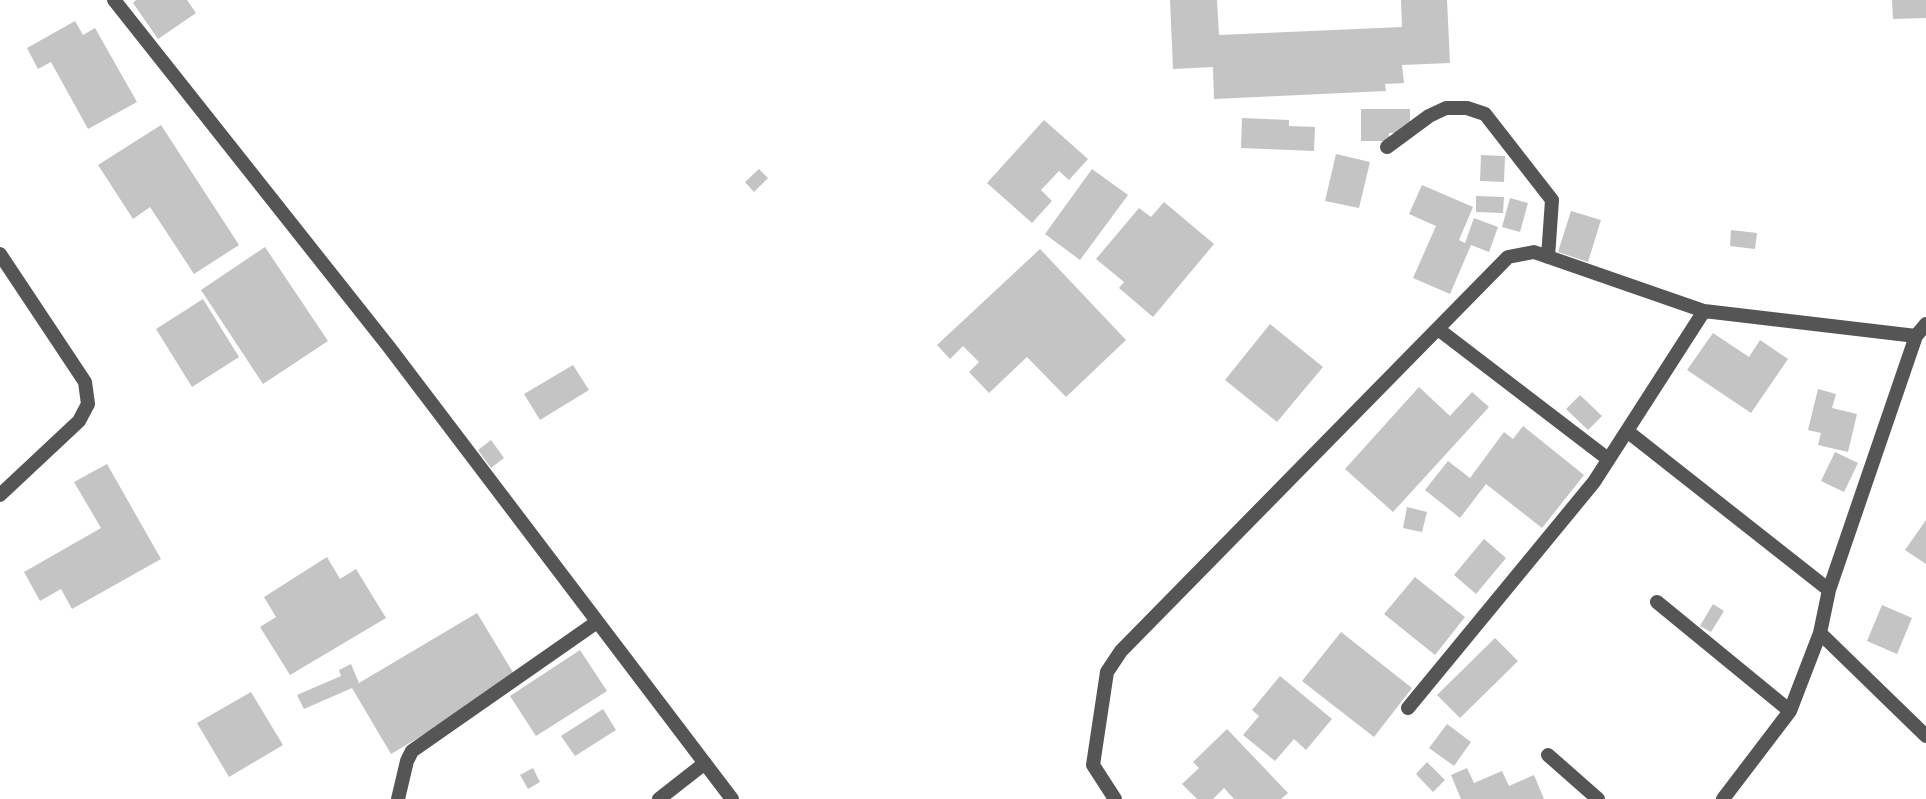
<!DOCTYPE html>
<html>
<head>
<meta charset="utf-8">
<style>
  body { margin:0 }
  canvas { display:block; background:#fff }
</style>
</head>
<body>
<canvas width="1926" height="799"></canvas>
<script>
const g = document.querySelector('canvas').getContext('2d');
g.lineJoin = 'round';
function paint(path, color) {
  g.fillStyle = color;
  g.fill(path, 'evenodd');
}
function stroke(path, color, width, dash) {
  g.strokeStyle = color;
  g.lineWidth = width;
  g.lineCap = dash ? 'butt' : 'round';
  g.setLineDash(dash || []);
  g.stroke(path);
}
paint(new Path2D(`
  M136,0H187L196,13L158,39L133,3Z
  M1170,0H1217L1219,35L1402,27L1401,0H1447L1450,63L1402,65L1404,83L1385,84L1386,91L1214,99L1213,67L1173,69Z
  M1892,0H1926V18L1893,19Z
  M75,21L83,35L95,28L137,102L88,129L51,62L38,69L27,48Z
  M1361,109H1410V133H1389V141H1361Z
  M1242,118L1289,120V126L1315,127L1314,151L1241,148Z
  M1044,120L1088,159L1069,180L1059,171L1041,190L1052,201L1032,223L987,183Z
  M161,125L239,245L194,274L150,207L133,219L98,165Z
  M1336,154L1370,162L1359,208L1325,201Z
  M1481,155L1505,156L1504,182L1480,181Z
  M759,169L768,178L754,192L745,182Z
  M1092,169L1128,195L1080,260L1045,234Z
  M1422,185L1473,207L1459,240L1465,243L1474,218L1498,227L1489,252L1471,245L1450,294L1413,278L1436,226L1409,214Z
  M1476,196L1504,197L1503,213L1476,212Z
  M1510,198L1528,203L1520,232L1502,227Z
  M1164,202L1214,244L1153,317L1119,288L1124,282L1096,259L1139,208L1151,217Z
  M1571,211L1601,220L1588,262L1558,252Z
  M1731,230L1757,233L1755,249L1730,246Z
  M265,247L328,341L263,384L201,290Z
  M1040,249L1126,340L1066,397L1027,357L989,393L969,372L979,362L963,346L950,359L937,345Z
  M203,299L239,357L192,387L156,329Z
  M1270,324L1323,367L1277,422L1225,380Z
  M1713,333L1749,357L1760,340L1788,359L1751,413L1687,370Z
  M573,365L589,390L540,420L524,394Z
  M1419,387L1450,416L1472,392L1489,407L1393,512L1345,469Z
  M1818,389L1836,394L1832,408L1857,414L1848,452L1818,445L1821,433L1808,430Z
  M1580,395L1602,416L1588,430L1566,409Z
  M1523,426L1584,475L1542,528L1486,484L1460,518L1425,490L1448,461L1470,478L1504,432L1513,439Z
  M491,440L504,458L491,468L478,450Z
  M1835,452L1858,463L1844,492L1821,481Z
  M107,464L161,559L72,609L61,589L40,601L24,572L101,528L74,482Z
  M1407,507L1427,512L1422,532L1403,528Z
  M1926,520V564L1905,550Z
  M1484,539L1506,558L1476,594L1454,575Z
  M327,557L340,579L356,569L386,618L290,675L260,627L276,617L264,597Z
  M1415,577L1465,617L1435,655L1384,614Z
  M1713,604L1724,611L1711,632L1700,626Z
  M1882,605L1912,618L1897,654L1867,641Z
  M477,613L517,679L391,754L352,688L304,709L297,695L341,676L339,670L351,664L359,683Z
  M1341,632L1412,688L1374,737L1302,681Z
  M1495,638L1518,661L1460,718L1437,695Z
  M580,650L607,691L536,736L510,696Z
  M1280,676L1332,719L1306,750L1294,739L1275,761L1243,735L1259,716L1252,710Z
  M251,692L283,745L229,777L197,723Z
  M603,709L616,730L575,756L561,736Z
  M1447,724L1471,742L1454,766L1429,748Z
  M1227,729L1288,793L1281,799H1234L1224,788L1213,799H1197L1182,784L1199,768L1193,762Z
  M1427,762L1445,780L1433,792L1416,774Z
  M533,768L540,782L528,789L520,775Z
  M1467,768L1474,783L1502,771L1509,786L1534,775L1544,799H1461L1451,775Z`), '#c4c4c4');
stroke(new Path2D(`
  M114,0L389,347L732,799
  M1387,147L1429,116L1446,108H1467L1485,114L1552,200L1548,257
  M0,254L85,382L88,404L79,421L0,495
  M1438,329L1608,459
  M1627,431L1829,590
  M1657,602L1790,711
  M1820,633L1926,736
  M1408,708L1594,482L1704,311
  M1548,755L1598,799
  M398,799L407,761L412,751L597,622
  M659,799L705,763
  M1115,799L1093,765L1107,672L1121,651L1508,257L1534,252L1704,311L1916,336
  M1723,799L1790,711L1820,633L1829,590L1916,336L1926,324`), '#555', 14);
</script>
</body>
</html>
